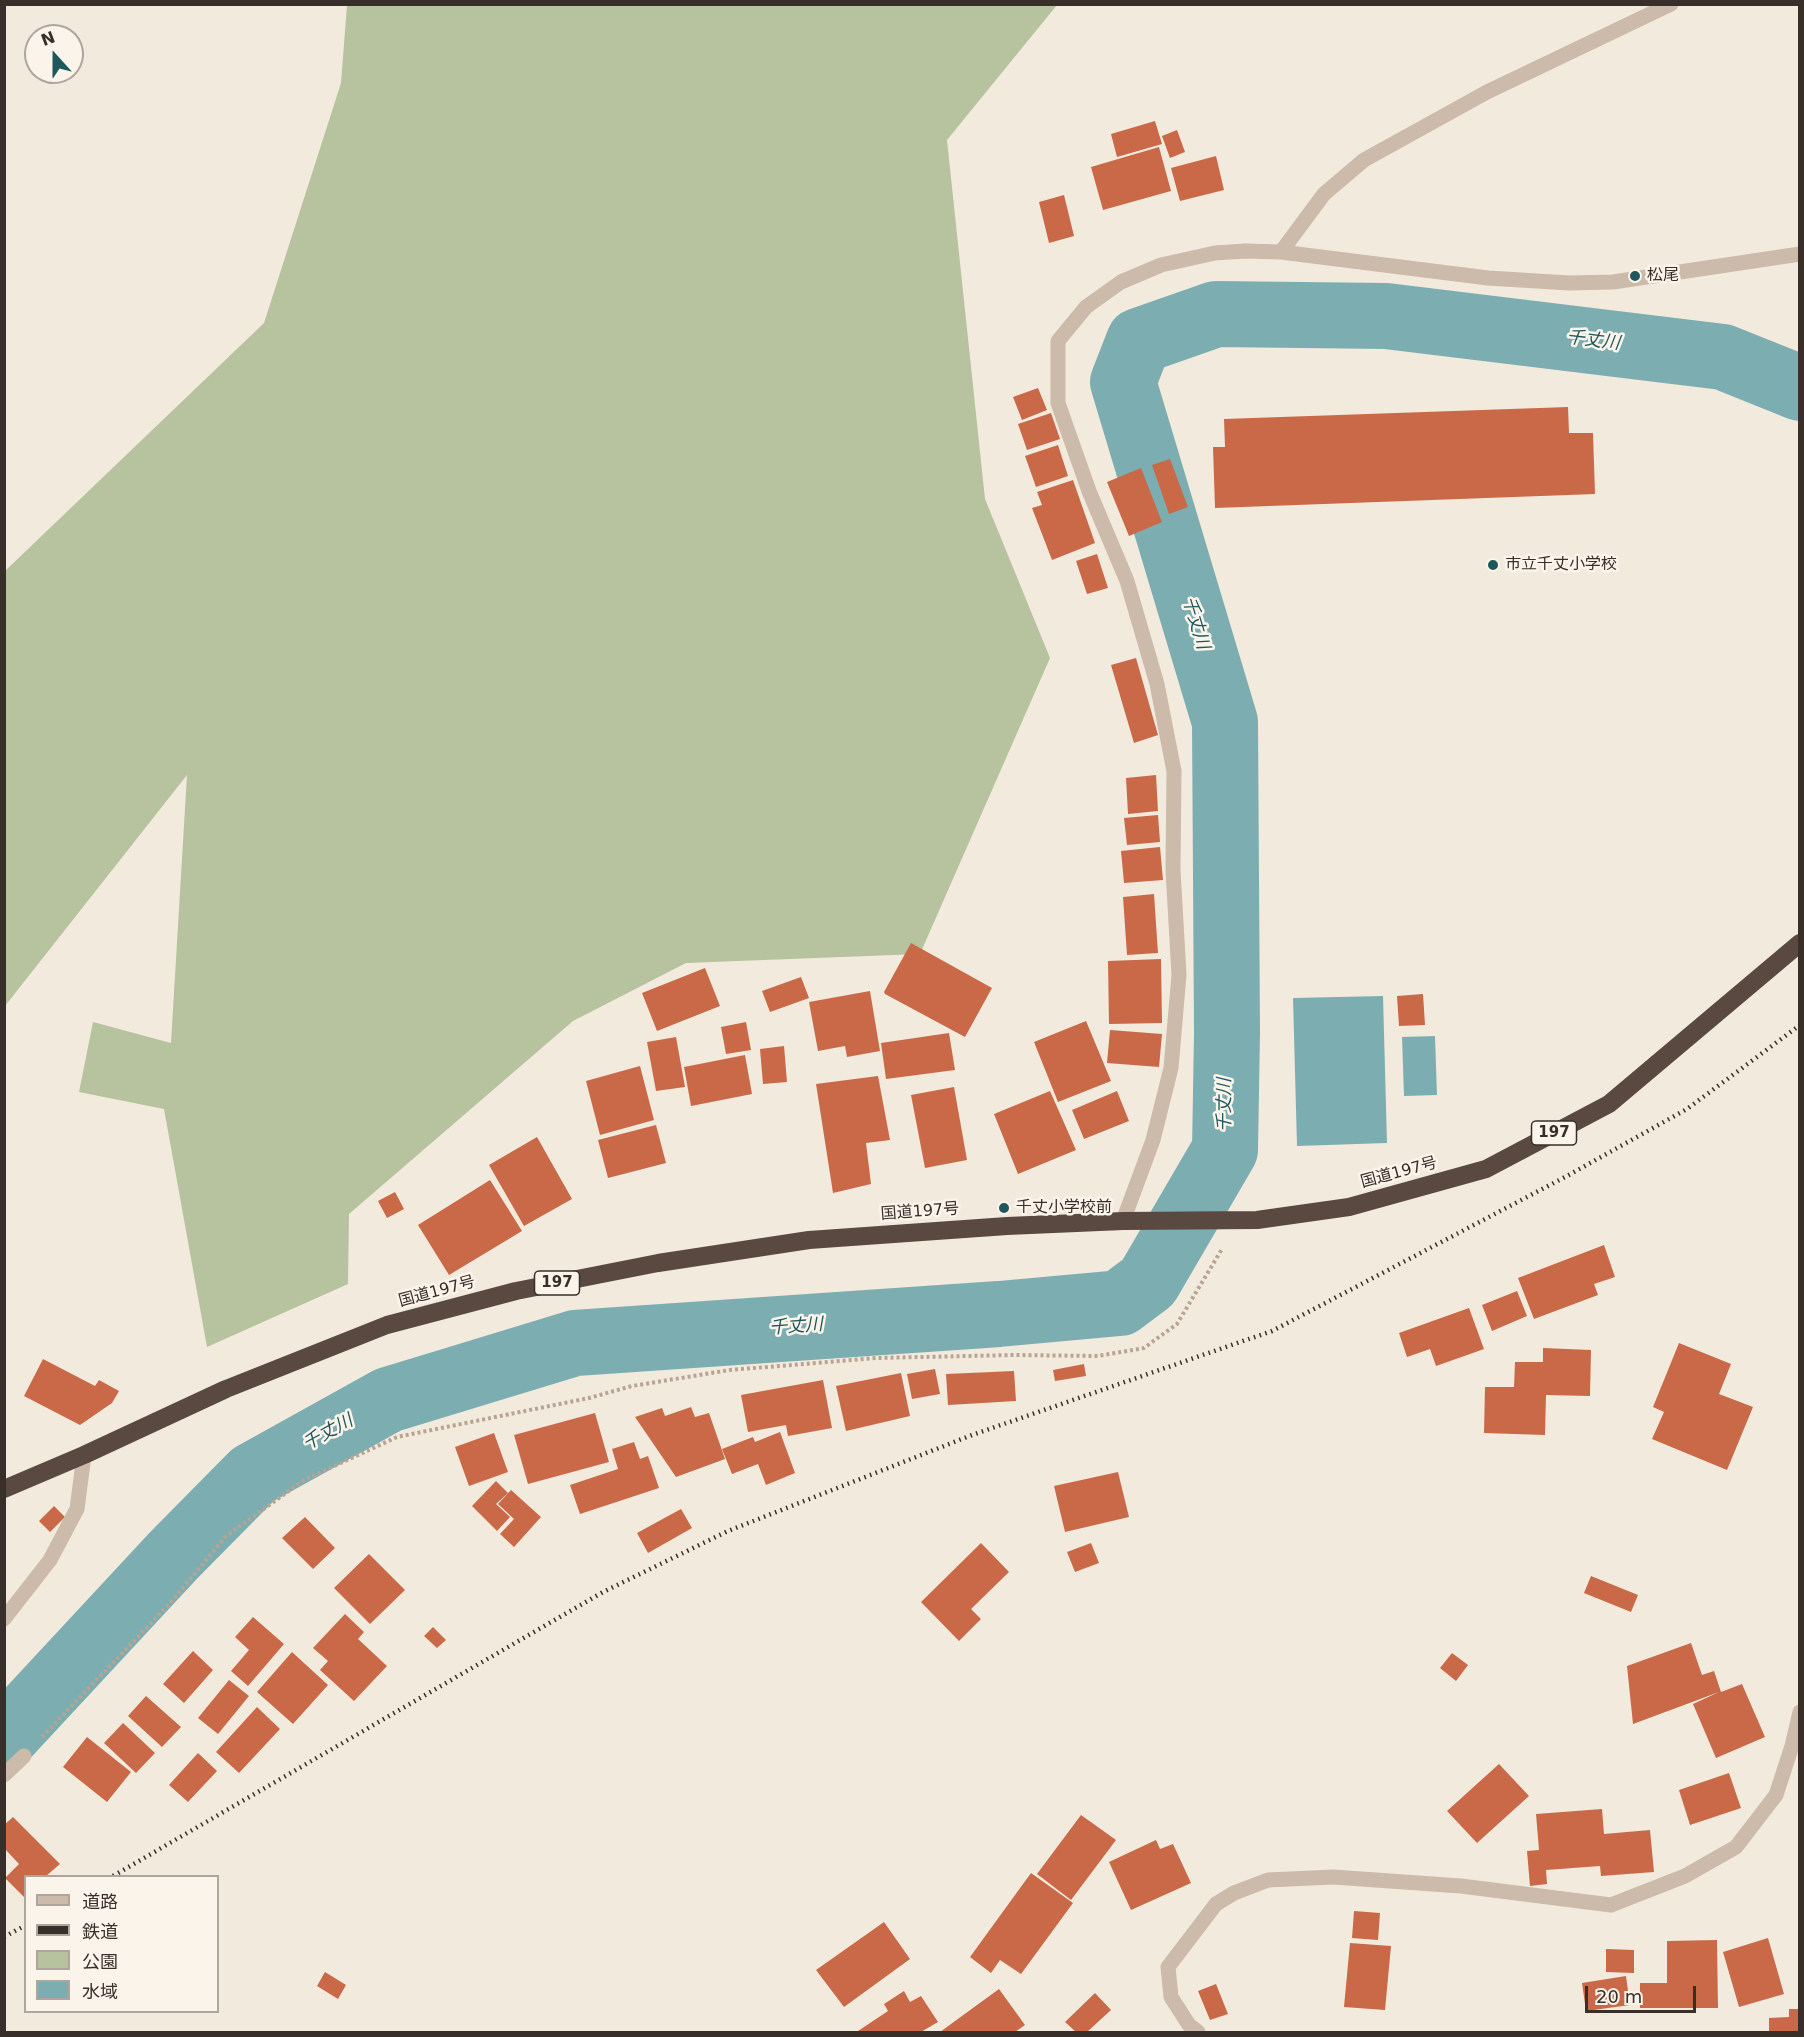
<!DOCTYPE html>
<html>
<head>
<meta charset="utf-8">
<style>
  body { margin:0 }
  #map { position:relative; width:1804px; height:2037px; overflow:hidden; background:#f3eade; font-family:"DejaVu Sans","Noto Sans JP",sans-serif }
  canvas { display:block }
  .frame { position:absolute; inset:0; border:6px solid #392f2a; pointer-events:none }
  .legend { position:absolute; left:24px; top:1875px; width:195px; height:138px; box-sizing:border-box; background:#fbf4eb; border:2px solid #ada59e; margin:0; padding:8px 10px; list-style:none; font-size:18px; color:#392f2a }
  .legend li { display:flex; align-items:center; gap:12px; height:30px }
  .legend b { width:30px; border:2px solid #ada59e }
  .north { position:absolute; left:24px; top:24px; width:60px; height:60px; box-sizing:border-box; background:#fbf4eb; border:2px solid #ada59e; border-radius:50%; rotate:339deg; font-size:16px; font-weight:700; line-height:24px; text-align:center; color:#392f2a }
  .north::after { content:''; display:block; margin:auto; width:21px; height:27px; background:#1e575c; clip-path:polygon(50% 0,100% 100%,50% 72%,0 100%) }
  .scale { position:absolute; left:1585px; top:1986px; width:111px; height:27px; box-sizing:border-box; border:3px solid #392f2a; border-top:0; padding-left:8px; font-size:18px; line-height:21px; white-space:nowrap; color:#392f2a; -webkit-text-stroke:4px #fbf4eb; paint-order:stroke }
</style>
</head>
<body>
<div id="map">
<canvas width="1804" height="2037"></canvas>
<div class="frame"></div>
<ul class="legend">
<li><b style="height:8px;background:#ccbaaa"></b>道路</li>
<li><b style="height:8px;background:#392f2a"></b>鉄道</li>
<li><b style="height:16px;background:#b6c39e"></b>公園</li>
<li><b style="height:16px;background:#7caeb1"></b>水域</li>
</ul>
<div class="north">N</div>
<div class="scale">20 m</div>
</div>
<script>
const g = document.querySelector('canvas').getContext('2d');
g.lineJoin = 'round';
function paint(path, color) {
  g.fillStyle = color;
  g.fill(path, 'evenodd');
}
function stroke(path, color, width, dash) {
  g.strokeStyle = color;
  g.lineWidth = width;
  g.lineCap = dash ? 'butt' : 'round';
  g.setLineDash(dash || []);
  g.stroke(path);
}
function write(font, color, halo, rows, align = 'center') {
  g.font = font + ' "DejaVu Sans","Noto Sans JP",sans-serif';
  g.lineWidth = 5;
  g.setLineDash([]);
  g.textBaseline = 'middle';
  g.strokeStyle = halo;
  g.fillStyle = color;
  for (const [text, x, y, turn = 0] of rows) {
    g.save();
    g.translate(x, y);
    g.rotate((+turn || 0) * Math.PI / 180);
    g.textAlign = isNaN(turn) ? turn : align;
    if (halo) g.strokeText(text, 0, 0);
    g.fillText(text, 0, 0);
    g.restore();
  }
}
paint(new Path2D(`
  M347,5H1057L947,140L985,499L1050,658L920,954L686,963L573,1021L349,1214L348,1284L207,1347L164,1109L79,1092L93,1022L171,1043L187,775L5,1006V571L264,323L341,83Z`), '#b6c39e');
paint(new Path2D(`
  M1383,996L1387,1143L1297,1146L1293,998Z
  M1435,1036L1437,1095L1404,1096L1402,1037Z`), '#7caeb1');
stroke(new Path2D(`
  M4,1738L173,1556L253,1475L388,1400L575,1343L999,1314L1120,1303L1148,1282L1225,1150L1227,1032L1225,722L1123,382L1139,341L1216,314L1386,316L1723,357L1800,388`), '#7caeb1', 66);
paint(new Path2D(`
  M1155,121L1162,144L1117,157L1111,134Z
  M1177,130L1185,152L1170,158L1162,136Z
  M1159,147L1171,191L1103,210L1091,167Z
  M1216,156L1224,190L1180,201L1171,168Z
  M1064,195L1074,236L1049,243L1039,202Z
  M1038,388L1047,410L1022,420L1013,397Z
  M1568,407L1569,433H1593L1595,494L1215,508L1213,447H1225L1224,419Z
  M1051,413L1060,439L1027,450L1018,424Z
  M1058,445L1068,476L1036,487L1025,456Z
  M1170,459L1188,507L1169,514L1152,465Z
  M1141,468L1162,522L1129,536L1107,482Z
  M1073,480L1095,543L1052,560L1032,508L1042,505L1037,492Z
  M1097,554L1108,588L1087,594L1076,561Z
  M1136,658L1158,735L1134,743L1111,665Z
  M1156,775L1158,811L1128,814L1126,778Z
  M1158,815L1160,842L1127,845L1124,818Z
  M1160,847L1163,880L1124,883L1121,851Z
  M1154,894L1158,953L1127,955L1123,897Z
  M911,943L992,988L965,1037L885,994L884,992Z
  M1161,959L1162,1023L1109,1024L1108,961Z
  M705,968L720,1006L657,1031L642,993Z
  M801,977L809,998L770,1012L762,991Z
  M870,991L880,1051L847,1057L845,1046L818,1051L809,1002Z
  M1423,994L1425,1025L1399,1026L1397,996Z
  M1086,1021L1111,1081L1058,1102L1034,1042Z
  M746,1022L751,1050L726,1054L721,1027Z
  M1110,1030L1162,1034L1159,1067L1107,1063Z
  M949,1033L955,1070L886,1079L881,1043Z
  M676,1037L685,1087L656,1091L647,1042Z
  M784,1046L787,1082L763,1084L760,1049Z
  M745,1055L752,1094L691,1106L684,1067Z
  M640,1066L654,1120L600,1135L586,1081Z
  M878,1076L890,1140L866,1143L871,1184L833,1193L816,1084Z
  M954,1087L967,1160L925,1168L911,1095Z
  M1050,1091L1076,1150L1018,1174L994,1114Z
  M1117,1091L1129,1121L1084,1139L1072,1110Z
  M656,1125L666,1163L608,1178L598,1140Z
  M537,1137L572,1199L524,1226L489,1165Z
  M490,1180L522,1231L449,1275L418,1225Z
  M395,1192L404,1209L387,1218L378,1201Z
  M1604,1245L1615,1277L1594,1284L1598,1295L1534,1319L1518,1278Z
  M1517,1291L1527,1316L1492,1331L1482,1305Z
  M1469,1308L1484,1349L1436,1366L1430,1349L1407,1357L1399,1333Z
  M1679,1343L1731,1364L1719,1394L1753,1407L1727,1470L1652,1439L1664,1412L1653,1407Z
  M1543,1348L1591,1350L1590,1396L1546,1395L1545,1435L1484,1433L1485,1387H1514L1515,1362H1543Z
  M43,1359L95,1386L99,1380L119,1391L112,1403L80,1425L24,1396Z
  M1084,1364L1086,1376L1055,1381L1053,1370Z
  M935,1369L940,1394L912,1399L907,1374Z
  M1014,1371L1016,1401L948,1405L946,1374Z
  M901,1373L910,1416L846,1431L836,1386Z
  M823,1380L832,1428L788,1436L786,1425L748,1432L741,1395Z
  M691,1407L695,1417L709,1413L725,1459L676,1477L635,1417L662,1408L665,1416Z
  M595,1413L609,1462L528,1484L514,1435Z
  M780,1432L795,1473L766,1485L758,1464L732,1474L722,1449L753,1437L755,1442Z
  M494,1433L508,1472L469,1486L455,1447Z
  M634,1442L640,1459L648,1456L659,1488L580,1514L570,1485L618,1469L612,1449Z
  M1118,1472L1129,1517L1065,1532L1054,1486Z
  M496,1481L508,1493L496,1504L510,1517L497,1531L472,1506Z
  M511,1490L541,1517L514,1547L500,1534L514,1519L498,1504Z
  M54,1506L65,1517L50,1532L39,1521Z
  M681,1509L692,1528L648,1553L637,1533Z
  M305,1517L335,1548L313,1569L282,1538Z
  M981,1543L1009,1572L971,1609L981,1619L959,1641L921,1602Z
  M1091,1543L1099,1563L1075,1572L1067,1552Z
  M369,1554L405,1590L370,1624L334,1588Z
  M1591,1576L1638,1595L1631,1612L1584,1593Z
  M345,1614L364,1632L358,1639L387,1666L354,1701L320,1670L328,1661L313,1648Z
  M253,1617L284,1644L248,1686L231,1671L249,1650L235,1637Z
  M433,1627L446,1640L437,1648L424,1636Z
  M1691,1643L1702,1675L1714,1671L1721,1692L1742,1684L1765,1737L1716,1758L1693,1704L1719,1692L1633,1724L1627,1666Z
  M193,1651L213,1670L184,1703L163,1684Z
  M292,1652L328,1685L293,1724L257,1692Z
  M1452,1653L1468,1665L1456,1681L1440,1668Z
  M229,1680L249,1696L218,1734L198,1718Z
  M146,1696L181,1727L162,1747L128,1716Z
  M257,1707L280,1729L239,1773L216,1752Z
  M123,1723L155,1753L136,1773L104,1743Z
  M87,1737L131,1772L107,1802L63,1767Z
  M198,1753L217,1771L188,1802L169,1785Z
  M1499,1764L1529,1796L1477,1843L1447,1811Z
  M1729,1773L1741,1808L1690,1825L1679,1790Z
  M1602,1809L1604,1834L1650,1830L1654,1872L1601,1876L1600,1866L1546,1870L1547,1884L1530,1886L1527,1851L1539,1850L1536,1814Z
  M1081,1815L1116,1840L1071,1900L1037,1874Z
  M13,1817L60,1864L46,1876H26V1899L5,1878L19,1864L4,1848V1825Z
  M1156,1840L1160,1849L1173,1844L1191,1883L1131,1910L1109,1862Z
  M1031,1873L1073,1903L1021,1974L1000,1960L991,1973L970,1957Z
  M1354,1911L1380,1913L1378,1940L1352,1938Z
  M884,1922L910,1959L844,2007L816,1970Z
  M1768,1938L1784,1994L1739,2007L1723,1952Z
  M1717,1940L1718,2008H1640V1983H1667V1941Z
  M1350,1943L1391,1946L1385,2010L1344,2007Z
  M1606,1949L1634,1950V1973L1606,1972Z
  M325,1972L346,1985L338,1999L317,1986Z
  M1626,1976L1630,2005L1586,2011L1582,1983Z
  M1216,1984L1228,2014L1210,2020L1198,1991Z
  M999,1989L1025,2025L1015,2032H940Z
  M904,1991L910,2002L921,1996L938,2022L921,2032H858V2031L888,2011L884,2004Z
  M1095,1993L1111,2010L1087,2032H1076L1065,2022Z
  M1789,2009H1800V2032H1769V2018L1789,2017Z`), '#c96947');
stroke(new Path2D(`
  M42,1737L172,1601L226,1536L304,1480L397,1437L589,1398L632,1386L730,1370L876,1358L1014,1355L1098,1356L1144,1348L1177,1324L1222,1249`), '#b8a494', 4, [3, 3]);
stroke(new Path2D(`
  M1281,252L1324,194L1364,160L1487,92L1671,4
  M1123,1221L1153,1140L1171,1068L1179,975L1173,870L1174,771L1157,684L1127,581L1089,491L1058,403V341L1086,307L1121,282L1161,265L1215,253L1245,251L1281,252L1488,278L1569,283L1613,282L1800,254
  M4,1619L50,1560L77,1509L84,1455
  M4,1775L24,1756
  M1198,2032L1189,2025L1171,1997L1168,1967L1216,1904L1234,1893L1268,1880L1333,1877L1461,1886L1611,1905L1685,1876L1736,1847L1776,1795L1792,1746L1800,1712`), '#ccbaaa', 15);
stroke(new Path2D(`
  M4,1489L84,1455L226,1389L387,1325L516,1291L658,1263L809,1240L1007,1226L1123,1221L1257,1220L1349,1207L1486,1169L1609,1104L1800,943`), '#5a4940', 18);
stroke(new Path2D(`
  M113,1876L603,1592L728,1531L972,1435L1272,1331L1567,1176L1687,1109L1800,1025
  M4,1937L26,1925`), '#392f2a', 4.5, [1.5, 4.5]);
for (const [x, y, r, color] of [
  [1635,276,6,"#1e575c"],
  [1493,565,6,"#1e575c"],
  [1004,1208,6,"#1e575c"]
]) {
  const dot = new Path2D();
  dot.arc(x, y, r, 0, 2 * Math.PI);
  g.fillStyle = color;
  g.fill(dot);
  stroke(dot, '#fbf4eb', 2);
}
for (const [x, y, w] of [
  [1554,1133,45],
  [557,1283,45]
]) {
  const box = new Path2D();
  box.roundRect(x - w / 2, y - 12, w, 24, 4.5);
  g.fillStyle = '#fbf4eb';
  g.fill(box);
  stroke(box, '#392f2a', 1.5);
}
write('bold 15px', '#392f2a', null, [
  ["197",1554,1133],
  ["197",557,1283]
]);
write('16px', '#392f2a', '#fbf4eb', [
  ["松尾",1647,276],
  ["市立千丈小学校",1505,565],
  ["千丈小学校前",1016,1208]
], 'left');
write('16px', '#392f2a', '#fbf4eb', [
  ["国道197号",1399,1173,-15],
  ["国道197号",920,1212,-4],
  ["国道197号",437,1292,-15]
]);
write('italic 18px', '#1e575c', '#fbf4eb', [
  ["千丈川",1593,341,7],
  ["千丈川",1195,623,73],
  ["千丈川",1225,1105,-90],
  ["千丈川",796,1327,-4],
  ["千丈川",328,1433,-29]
]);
</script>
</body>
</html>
